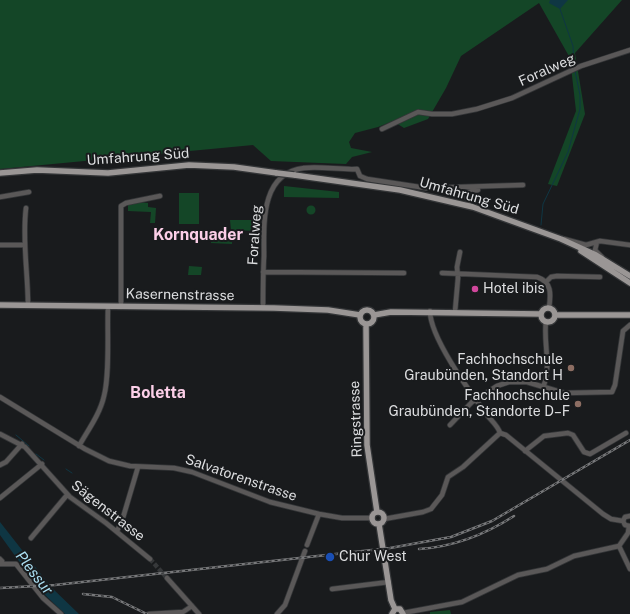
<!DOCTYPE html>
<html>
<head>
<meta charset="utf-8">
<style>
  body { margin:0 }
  canvas { display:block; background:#191b1d }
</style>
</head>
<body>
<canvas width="630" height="614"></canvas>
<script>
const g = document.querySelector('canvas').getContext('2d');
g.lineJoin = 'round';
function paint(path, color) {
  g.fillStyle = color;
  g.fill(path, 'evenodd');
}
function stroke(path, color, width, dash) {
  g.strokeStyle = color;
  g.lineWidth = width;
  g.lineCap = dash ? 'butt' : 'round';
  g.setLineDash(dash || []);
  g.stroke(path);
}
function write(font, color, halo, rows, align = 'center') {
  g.font = font + ' "Public Sans",sans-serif';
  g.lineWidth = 4;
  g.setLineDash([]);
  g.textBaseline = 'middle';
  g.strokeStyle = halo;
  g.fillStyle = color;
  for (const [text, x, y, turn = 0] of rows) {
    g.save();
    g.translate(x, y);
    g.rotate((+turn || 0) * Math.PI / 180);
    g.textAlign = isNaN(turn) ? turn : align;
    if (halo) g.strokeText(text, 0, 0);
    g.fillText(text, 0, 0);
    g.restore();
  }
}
paint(new Path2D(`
  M0,0H622L575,53L585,114L557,186L548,184L576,111L570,58L539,3L461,56L446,88L428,119L404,128L393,121L378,127L355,133L349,142L351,148L372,152L352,157L346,164L271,161L253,145L0,169Z
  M284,186L339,192V198L284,197Z
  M179,193H199V224H179Z
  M139,202L148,203V207L156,208L155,223H150L151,212L128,211V204Z
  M306.5 210a4.5 4.5 0 1 1 9 0a4.5 4.5 0 1 1-9 0Z
  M230,220H257V231L231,230Z
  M211,239H227V241L232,242V244L211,243Z
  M189,266L202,267L201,275H188Z
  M450,610L451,614H430V612Z`), '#144627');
paint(new Path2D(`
  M550,0H568L560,9L549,3Z
  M0,522L51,587L79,614H65L42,592L13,553L0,535Z`), '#0f3643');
stroke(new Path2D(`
  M560,9L573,46L574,68
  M541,225L543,204L568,152L580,109V95L575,71
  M16,435L29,446
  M36,454L44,460
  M66,469L72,473`), '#0f3643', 1);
stroke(new Path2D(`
  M150,559L167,578`), '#36383a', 4.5, [4.5, 2]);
const minor = new Path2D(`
  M382,129L418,112L432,114H452L477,109L512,98L581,66L630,50
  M0,197L29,192
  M469,202L466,196L467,192L478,190
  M26,208C22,240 28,273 28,305
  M564,239L586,245L600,241L630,245
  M597,242L595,250L602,257
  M0,245H25
  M263,272L404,273
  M442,273L537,277C552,282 551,294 549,308
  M546,282L551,277L557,276L600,277
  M121,307V206L126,203L160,196
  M263,308C263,291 263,273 264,256C264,224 260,173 304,168C321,166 340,170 357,169L360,176L367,179L426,188L523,185
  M430,311C430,337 468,389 484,411C488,418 498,425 500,433L506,435L603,514L611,519L623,521
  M455,312L458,278L457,267L460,252
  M543,387C552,367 543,342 546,321
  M0,397L85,449L109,461L130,466L174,468L192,472L270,502L319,514L342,518H372
  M450,425L472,402L497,386L509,382H527L564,393L612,392L615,385L623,331L630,325
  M0,434L25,447L70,497L106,523L150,559
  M79,446C88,430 100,414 104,396C110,373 107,332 108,307
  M525,451L544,436L568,433L573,435L584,452L590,454L626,433
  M0,465L6,462L22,444
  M0,498L42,464
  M630,516L625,517L623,521L625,525L630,526
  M384,519L423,512L431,509L442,495L448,477L463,467L500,433
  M117,531L122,521L138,467
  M31,538L67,495
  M307,545L319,514
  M619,546L630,569
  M619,546L628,533L629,526
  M0,559L2,561
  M0,564H16L43,598L61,614
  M167,578L199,614
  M332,589L389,582
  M403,613L462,602L518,575L547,569L574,556L619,546
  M149,614L183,612L192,606
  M277,614L285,605L305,551`);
const major = new Path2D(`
  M0,173L37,170L108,173L189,165L234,167L277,173
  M294,175L400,190L473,207L561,239L596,255L630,276
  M581,251L630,283
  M0,305L274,308L328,310L360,315
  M541 315a7 7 0 1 1 14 0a7 7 0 1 1-14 0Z
  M360 317a7 7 0 1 1 14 0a7 7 0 1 1-14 0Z
  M374,315L391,312L541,314
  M555,315H630
  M366,325L367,445L377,512
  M372 518a6 6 0 1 1 12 0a6 6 0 1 1-12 0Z
  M379,524L391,600L395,609
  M395,609H400L403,614
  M392,614L395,609`);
stroke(minor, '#343638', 6);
stroke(major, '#343638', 8);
stroke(minor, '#5a5858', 4.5);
stroke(major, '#9a9695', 5.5);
const rail = new Path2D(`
  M419,549C452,547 486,534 514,516
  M0,588L55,585L390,548L451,537L492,521L630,440
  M83,594L112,597L147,614`);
stroke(rail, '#77787a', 2.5);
stroke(rail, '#191b1d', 1, [3]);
const majorBridge = new Path2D(`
  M277,173L294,175`);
stroke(majorBridge, '#343638', 8, []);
stroke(majorBridge, '#9a9695', 5.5);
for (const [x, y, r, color] of [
  [475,289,4,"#d1479c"],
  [571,368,4,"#8d6e63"],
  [578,404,4,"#8d6e63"],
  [330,557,5,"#1a4fb4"]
]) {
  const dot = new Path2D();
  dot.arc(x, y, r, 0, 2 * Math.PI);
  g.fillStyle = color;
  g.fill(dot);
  stroke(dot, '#191b1d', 1.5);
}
write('14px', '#dddee0', '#191b1d', [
  ["Foralweg",547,70,-24],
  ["Umfahrung Süd",138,157,-4],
  ["Umfahrung Süd",469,196,16],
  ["Foralweg",255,235,-86],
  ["Kasernenstrasse",180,295,1],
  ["Ringstrasse",356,419,-92],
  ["Salvatorenstrasse",241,478,19],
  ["Sägenstrasse",108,511,38]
]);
write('14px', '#dddee0', '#191b1d', [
  ["Hotel ibis",483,289],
  ["Fachhochschule",563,360,"right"],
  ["Graubünden, Standort H",563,376,"right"],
  ["Fachhochschule",570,396,"right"],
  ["Graubünden, Standorte D–F",570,412,"right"],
  ["Chur West",339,557]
], 'left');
write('italic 15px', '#aadef1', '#191b1d', [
  ["Plessur",34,573,52]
]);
write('bold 16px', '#fccfe8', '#191b1d', [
  ["Kornquader",198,235],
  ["Boletta",158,393]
]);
</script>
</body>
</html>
